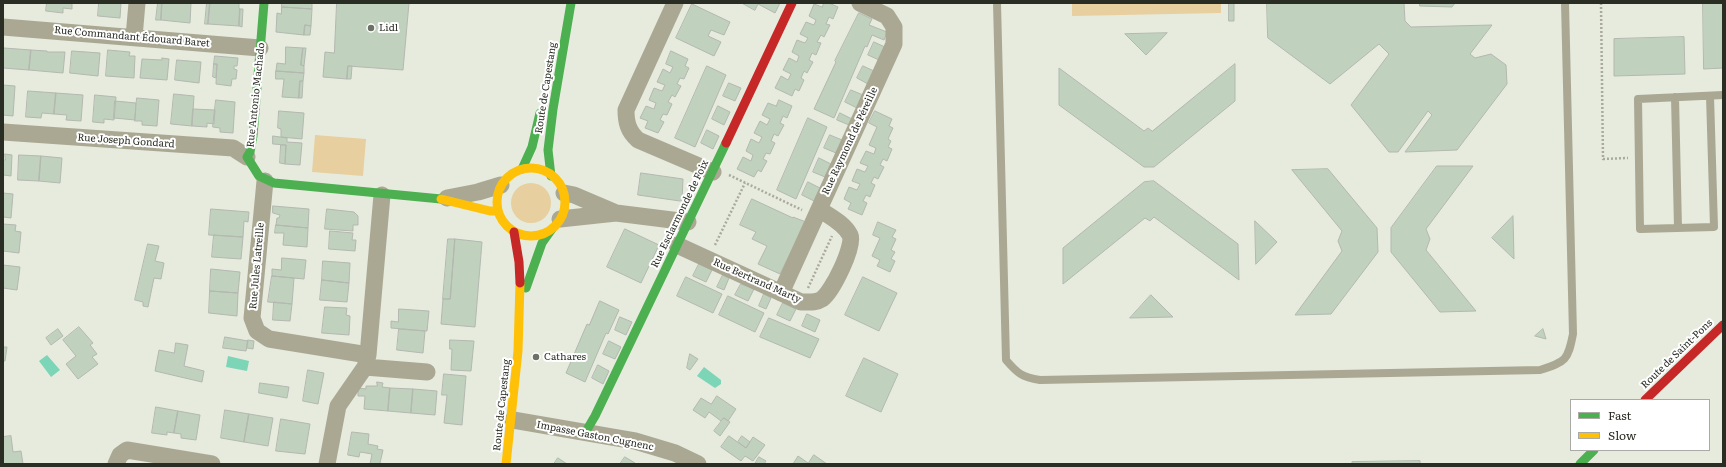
<!DOCTYPE html>
<html>
<head>
<meta charset="utf-8">
<style>
  body { margin:0 }
  #map { position:relative; width:1726px; height:467px; overflow:hidden; background:#e6ebde; font-family:Literata,serif }
  canvas { display:block }
  .frame { position:absolute; inset:0; border:4px solid #2a2d24; pointer-events:none }
  .legend { position:absolute; left:1570px; top:399px; width:140px; height:52px; box-sizing:border-box; background:#fff; border:1px solid #aaaba7; margin:0; padding:5px 7px; list-style:none; font-size:12px; color:#2a2d24 }
  .legend li { display:flex; align-items:center; gap:8px; height:20px }
  .legend b { width:20px; border:1px solid #aaaba7 }
</style>
</head>
<body>
<div id="map">
<canvas width="1726" height="467"></canvas>
<div class="frame"></div>
<ul class="legend">
<li><b style="height:5px;background:#4caf50"></b>Fast</li>
<li><b style="height:5px;background:#ffc107"></b>Slow</li>
</ul>
</div>
<script>
const g = document.querySelector('canvas').getContext('2d');
g.lineJoin = 'round';
function paint(path, color) {
  g.fillStyle = color;
  g.fill(path, 'evenodd');
}
function stroke(path, color, width, dash) {
  g.strokeStyle = color;
  g.lineWidth = width;
  g.lineCap = dash ? 'butt' : 'round';
  g.setLineDash(dash || []);
  g.stroke(path);
}
function write(font, color, halo, rows, align = 'center') {
  g.font = font + ' Literata,serif';
  g.lineWidth = 4;
  g.setLineDash([]);
  g.textBaseline = 'middle';
  g.strokeStyle = halo;
  g.fillStyle = color;
  for (const [text, x, y, turn = 0] of rows) {
    g.save();
    g.translate(x, y);
    g.rotate((+turn || 0) * Math.PI / 180);
    g.textAlign = isNaN(turn) ? turn : align;
    if (halo) g.strokeText(text, 0, 0);
    g.fillText(text, 0, 0);
    g.restore();
  }
}
paint(new Path2D(`
  M1072,3H1221V13L1072,16Z
  M315,135L366,139L363,176L312,172Z
  M511 203a20 20 0 1 1 40 0a20 20 0 1 1-40 0Z`), '#e8cf9f');
paint(new Path2D(`
  M47,355L60,370L51,377L39,361Z
  M228,356L249,361L247,371L226,367Z
  M704,367L721,380V384L715,388L697,376Z`), '#7bd5b6');
const building = new Path2D(`
  M47,3H72V9L63,8V13L46,11Z
  M99,3H121L120,18L98,16Z
  M158,3H162L161,20H156Z
  M162,3H191L190,23L161,20Z
  M207,3H210L208,24H205Z
  M210,3H239V8L240,9L239,26L208,24Z
  M282,3H312V9L282,7Z
  M337,3H409L403,70L348,66L347,79L323,77L325,52L334,53Z
  M742,3H780L775,13L758,4L755,10Z
  M824,3H829L838,7L833,19L829,17L826,24L830,25L824,37L821,35L817,42L821,43L816,55L812,53L809,60L813,62L807,73L804,71L801,78L804,80L799,91L795,89L792,96L775,88L781,76L788,80L791,74L783,70L789,58L797,62L799,56L792,52L797,40L805,43L808,38L800,34L806,22L814,25L816,20L809,16L814,4L822,7Z
  M1229,3H1234V21H1229Z
  M1267,3H1404L1405,21L1411,27L1492,25L1470,54L1475,58L1491,54L1506,65L1507,84L1457,150L1405,152L1432,115L1428,111L1398,152H1389L1351,105L1389,54L1379,44L1330,84L1268,38Z
  M1420,3H1455L1452,7L1420,6Z
  M1703,3H1723V68L1704,69Z
  M692,4L730,22L724,35L711,30L708,36L721,42L714,56L676,38Z
  M282,7L312,9L311,26L305,25L304,35L276,32L277,13L281,14Z
  M240,9H243L242,27L239,26Z
  M859,13L872,19L869,25L887,32L884,40L872,35L867,47L865,46L834,118L814,109L836,62L835,61Z
  M305,25L311,26L310,35H304Z
  M1167,33L1146,55L1125,34Z
  M1684,37L1685,74L1614,76V39Z
  M874,42L885,47L879,60L868,55Z
  M286,47L303,48L301,65L304,66V73L276,71L277,63L285,64Z
  M4,48L31,50L29,70L3,68Z
  M303,48H306L304,66L301,65Z
  M31,50L47,51V52H65L63,73L29,70Z
  M108,50L130,52L129,56H135L134,78L106,76Z
  M72,51L100,53L98,76L70,73Z
  M671,51L688,59L685,66L689,68L684,79L680,78L677,84L681,86L675,97L672,95L668,102L672,104L667,115L663,114L660,120L664,122L658,133L645,128L648,121L640,118L646,106L654,109L656,103L649,100L654,88L662,91L665,85L657,82L663,69L670,73L673,67L666,64Z
  M215,56L238,58L237,66H234V69L237,70L236,79H232L231,86L216,84L217,64H214Z
  M162,58L169,59L167,80L140,78L142,59L162,60Z
  M177,60L201,62L199,83L175,80Z
  M214,64H217L216,78L213,77Z
  M1235,64V101L1154,167H1144L1059,105V68L1144,131L1148,128L1152,131Z
  M348,66H352L351,79H347Z
  M707,66L726,75L695,147L675,138Z
  M863,66L874,71L868,84L857,78Z
  M276,71L304,73L303,81H300L299,98L282,97L284,79H276Z
  M300,81H303L302,98H299Z
  M729,83L741,88L735,101L723,96Z
  M3,85L15,86L13,116L3,115Z
  M851,90L863,95L857,108L845,102Z
  M28,91L56,93L54,114L42,113L41,118L26,117Z
  M56,93L83,95L81,121L66,120L67,115L54,114Z
  M174,94L194,96L192,126L171,124Z
  M95,95L116,97L114,120L104,119V123L93,122Z
  M137,98L159,100L157,126L142,125V121H135Z
  M216,100L235,102L233,133L220,132V128L213,127Z
  M779,100L792,106L787,118L783,116L780,123L784,125L778,136L774,134L771,141L775,143L770,154L766,153L763,159L767,161L761,172L758,170L754,177L737,169L743,157L751,161L753,155L746,151L751,139L759,143L762,137L754,133L760,121L767,125L770,119L762,115L768,103L776,106Z
  M115,101L136,103L135,120L114,118Z
  M718,106L730,112L724,125L712,119Z
  M193,109L215,110L214,124L207,123V127L192,126Z
  M279,111L304,113L302,139L281,137V129L278,128Z
  M875,111L892,119L889,126L893,128L888,139L891,141L888,147L892,149L887,161L883,159L880,165L884,167L878,179L874,177L871,183L875,185L870,197L866,195L863,201L867,203L862,215L848,209L851,203L844,199L849,187L857,190L860,184L852,181L857,169L865,172L868,166L860,163L866,151L874,154L876,148L869,145L877,127L869,123Z
  M840,113L852,119L849,125L837,120Z
  M808,118L827,127L796,199L777,190Z
  M707,130L719,136L713,149L701,143Z
  M830,135L842,140L836,153L824,148Z
  M273,136L287,138V142L302,143L300,165L285,164L286,145L273,144Z
  M281,145H286L285,164L280,163Z
  M5,154L12,155L11,176L4,175L3,179V160H5Z
  M19,155L41,156L39,181L18,180Z
  M41,156L62,158L60,183L39,181Z
  M819,158L831,164L825,177L813,172Z
  M1437,166H1473L1426,229L1430,239L1426,250L1476,311L1440,312L1391,252V228Z
  M1328,169L1377,228L1378,252L1331,314L1295,315L1342,251L1338,241L1342,231L1292,170Z
  M641,173L683,179L682,200L680,201L638,195Z
  M1154,181L1238,244L1239,280L1154,217L1150,221L1145,218L1063,284V248L1144,182Z
  M808,182L820,188L814,201L802,195Z
  M3,193L13,194L11,218L3,217Z
  M752,199L793,218V217L806,222L780,274L758,264L767,246L752,239L756,232L740,225Z
  M273,206L309,209L308,228L276,225L277,218H279L280,215L273,213Z
  M211,209L249,212L248,222L244,221L243,237L209,235Z
  M327,209L354,212L358,216V225H353V231L325,229Z
  M1513,216L1514,259L1492,238Z
  M1255,221L1277,242L1256,264Z
  M878,222L896,230L892,237L896,239L891,250L895,252L891,259L895,261L890,272L877,266L880,260L872,256L880,238L873,235Z
  M3,224L16,225L15,231L21,232L19,253L3,251Z
  M276,225L308,228L307,247L283,245L284,233H275Z
  M625,229L659,245L641,283L607,267Z
  M330,231L353,233L352,240H356L355,251L329,249Z
  M214,235L243,237L241,259L212,257Z
  M448,239H455L450,299H443Z
  M455,239L482,242L475,327L441,324L443,299H450Z
  M148,244L159,246L155,261L164,263L161,279L154,278L148,307L143,306V302L135,300Z
  M282,258L306,260L304,279L272,276V269L281,270Z
  M323,261L350,263L349,283L322,280Z
  M699,264L712,270L706,282L693,276Z
  M3,265L20,267L17,290L3,288Z
  M211,269L240,272L238,293L210,291Z
  M723,275L729,278L724,290L717,287Z
  M272,276L294,278L292,304L268,302Z
  M686,277L722,294L713,313L677,296Z
  M863,277L897,293L879,331L845,315Z
  M322,280L349,283L347,302L320,300Z
  M741,284L754,289L748,301L735,295Z
  M210,291L238,293L237,316L209,313Z
  M764,294L771,298L766,309L759,306Z
  M1151,295L1173,317L1130,318Z
  M728,296L764,313L755,332L719,315Z
  M600,301L619,310L608,334L606,333L585,382L566,373L587,324L589,325Z
  M274,302L292,304L290,321L273,320Z
  M783,303L796,309L790,321L777,315Z
  M325,307L347,308L346,315L350,316L349,335L322,333Z
  M399,309L429,311L427,331L391,328V321L398,322Z
  M807,314L820,320L815,332L802,326Z
  M620,317L632,322L626,335L615,330Z
  M769,318L819,339L810,358L760,337Z
  M79,327L93,343L90,345L97,354L92,357L98,364L78,379L66,364L76,356L63,340Z
  M58,329L63,336L51,345L46,338Z
  M399,329L425,331L423,353L397,350Z
  M1543,329L1546,339L1535,336Z
  M225,337L248,341L246,351L223,348Z
  M248,340L254,341L253,349L247,348Z
  M450,340L474,341L471,371L451,370L452,349H450Z
  M609,341L621,347L615,359L603,354Z
  M176,343L188,345L184,366L204,371L202,382L155,371L159,350L174,353Z
  M3,347H7L5,361H3Z
  M690,354L698,359L690,370L687,368Z
  M864,358L898,374L881,412L846,396Z
  M598,365L609,371L603,384L592,378Z
  M308,370L324,373L318,404L303,401Z
  M444,374L466,376L462,425L444,423L447,395H442Z
  M377,382L383,383L382,387L390,388L388,411L364,409L365,396H358V388L366,389V386H377Z
  M260,383L289,387L287,398L259,393Z
  M390,388L413,389L411,413L388,411Z
  M413,389L437,391L435,415L411,413Z
  M717,396L736,409L728,421L724,418L721,421L709,412L705,418L693,410L701,398L711,404Z
  M156,407L178,411L174,433L167,432V435L152,433Z
  M225,410L249,414L244,442L221,438Z
  M178,411L200,415L196,440L181,438V434L174,433Z
  M249,414L273,418L268,446L244,442Z
  M724,418L730,422L720,436L714,431Z
  M281,419L310,424L305,454L276,451Z
  M352,432L369,434L368,444L378,446L377,449L383,450L380,463L383,464H370L372,454L360,452L359,457L348,455Z
  M11,436L13,452L21,451L23,464H3V437Z
  M729,436L746,448L753,437L765,445L753,461L745,456L741,461L721,447Z
  M742,436L750,442L746,448L738,442Z
  M814,455L827,464H793L798,456L808,463Z
  M625,457L635,463L634,464H620Z
  M759,457L766,461L764,464H755Z
  M558,458L567,464H554Z
  M1420,461V464H1352V462Z`);
paint(building, '#c0d1be');
stroke(building, '#b3b8b0', 1);
stroke(new Path2D(`
  M1601,3L1603,159L1628,158
  M729,175L802,210
  M715,245L745,183
  M808,288L832,236`), '#aaaa9c', 2.5, [2, 2]);
stroke(new Path2D(`
  M997,3L1006,360C1018,374 1022,377 1040,380L1540,370C1566,362 1568,360 1573,334L1565,3
  M1710,96L1714,227L1640,229L1638,99L1723,95
  M1675,97L1678,228`), '#aaa893', 8);
stroke(new Path2D(`
  M675,3L626,110C626,122 628,131 638,140L713,172
  M3,27L260,48
  M134,37L137,3
  M3,132L233,148L247,157
  M265,181L252,318L257,331L269,339L368,355
  M564,193L574,195L614,212
  M447,198L478,192L501,185
  M560,219L616,213L688,222
  M677,245L801,302C809,302 816,303 822,299C832,292 855,246 850,235C844,223 829,216 819,209
  M781,293L894,44V27L887,16L860,3
  M365,367L427,372
  M513,420L635,441L675,453L698,464
  M116,464L120,455L127,450L212,464
  M327,464L338,406L365,367L368,355L382,195`), '#aaa893', 17);
stroke(new Path2D(`
  M264,3L253,136L250,152L247,157L259,176L274,183L441,199
  M522,169L532,147L540,113
  M551,176L548,150L553,109L571,3
  M526,288L542,243L552,229
  M585,433L595,416L726,143
  M1580,464L1594,450`), '#4caf50', 9);
stroke(new Path2D(`
  M497 202a34 34 0 1 1 68 0a34 34 0 1 1-68 0Z
  M441,199L490,211H498
  M506,464L518,351L520,283`), '#ffc107', 9);
stroke(new Path2D(`
  M726,143L792,3
  M514,232L519,262L520,283
  M1645,400L1723,325`), '#c62828', 9);
for (const [x, y, r, color] of [
  [371,28,4,"#6c7065"],
  [536,357,4,"#6c7065"]
]) {
  const dot = new Path2D();
  dot.arc(x, y, r, 0, 2 * Math.PI);
  g.fillStyle = color;
  g.fill(dot);
  stroke(dot, '#fff', 1.5);
}
write('10px', '#2a2d24', '#fff', [
  ["Lidl",379,28],
  ["Cathares",544,357]
], 'left');
write('10px', '#2a2d24', '#fff', [
  ["Rue Commandant Édouard Baret",132,37,5],
  ["Route de Capestang",546,88,-81],
  ["Rue Antonio Machado",256,95,-84],
  ["Rue Joseph Gondard",126,141,4],
  ["Rue Raymond de Péreille",850,141,-65],
  ["Rue Esclarmonde de Foix",680,214,-64],
  ["Rue Jules Latreille",257,266,-85],
  ["Rue Bertrand Marty",757,281,24],
  ["Route de Saint-Pons",1677,354,-44],
  ["Route de Capestang",502,405,-84],
  ["Impasse Gaston Cugnenc",595,436,11]
]);
</script>
</body>
</html>
